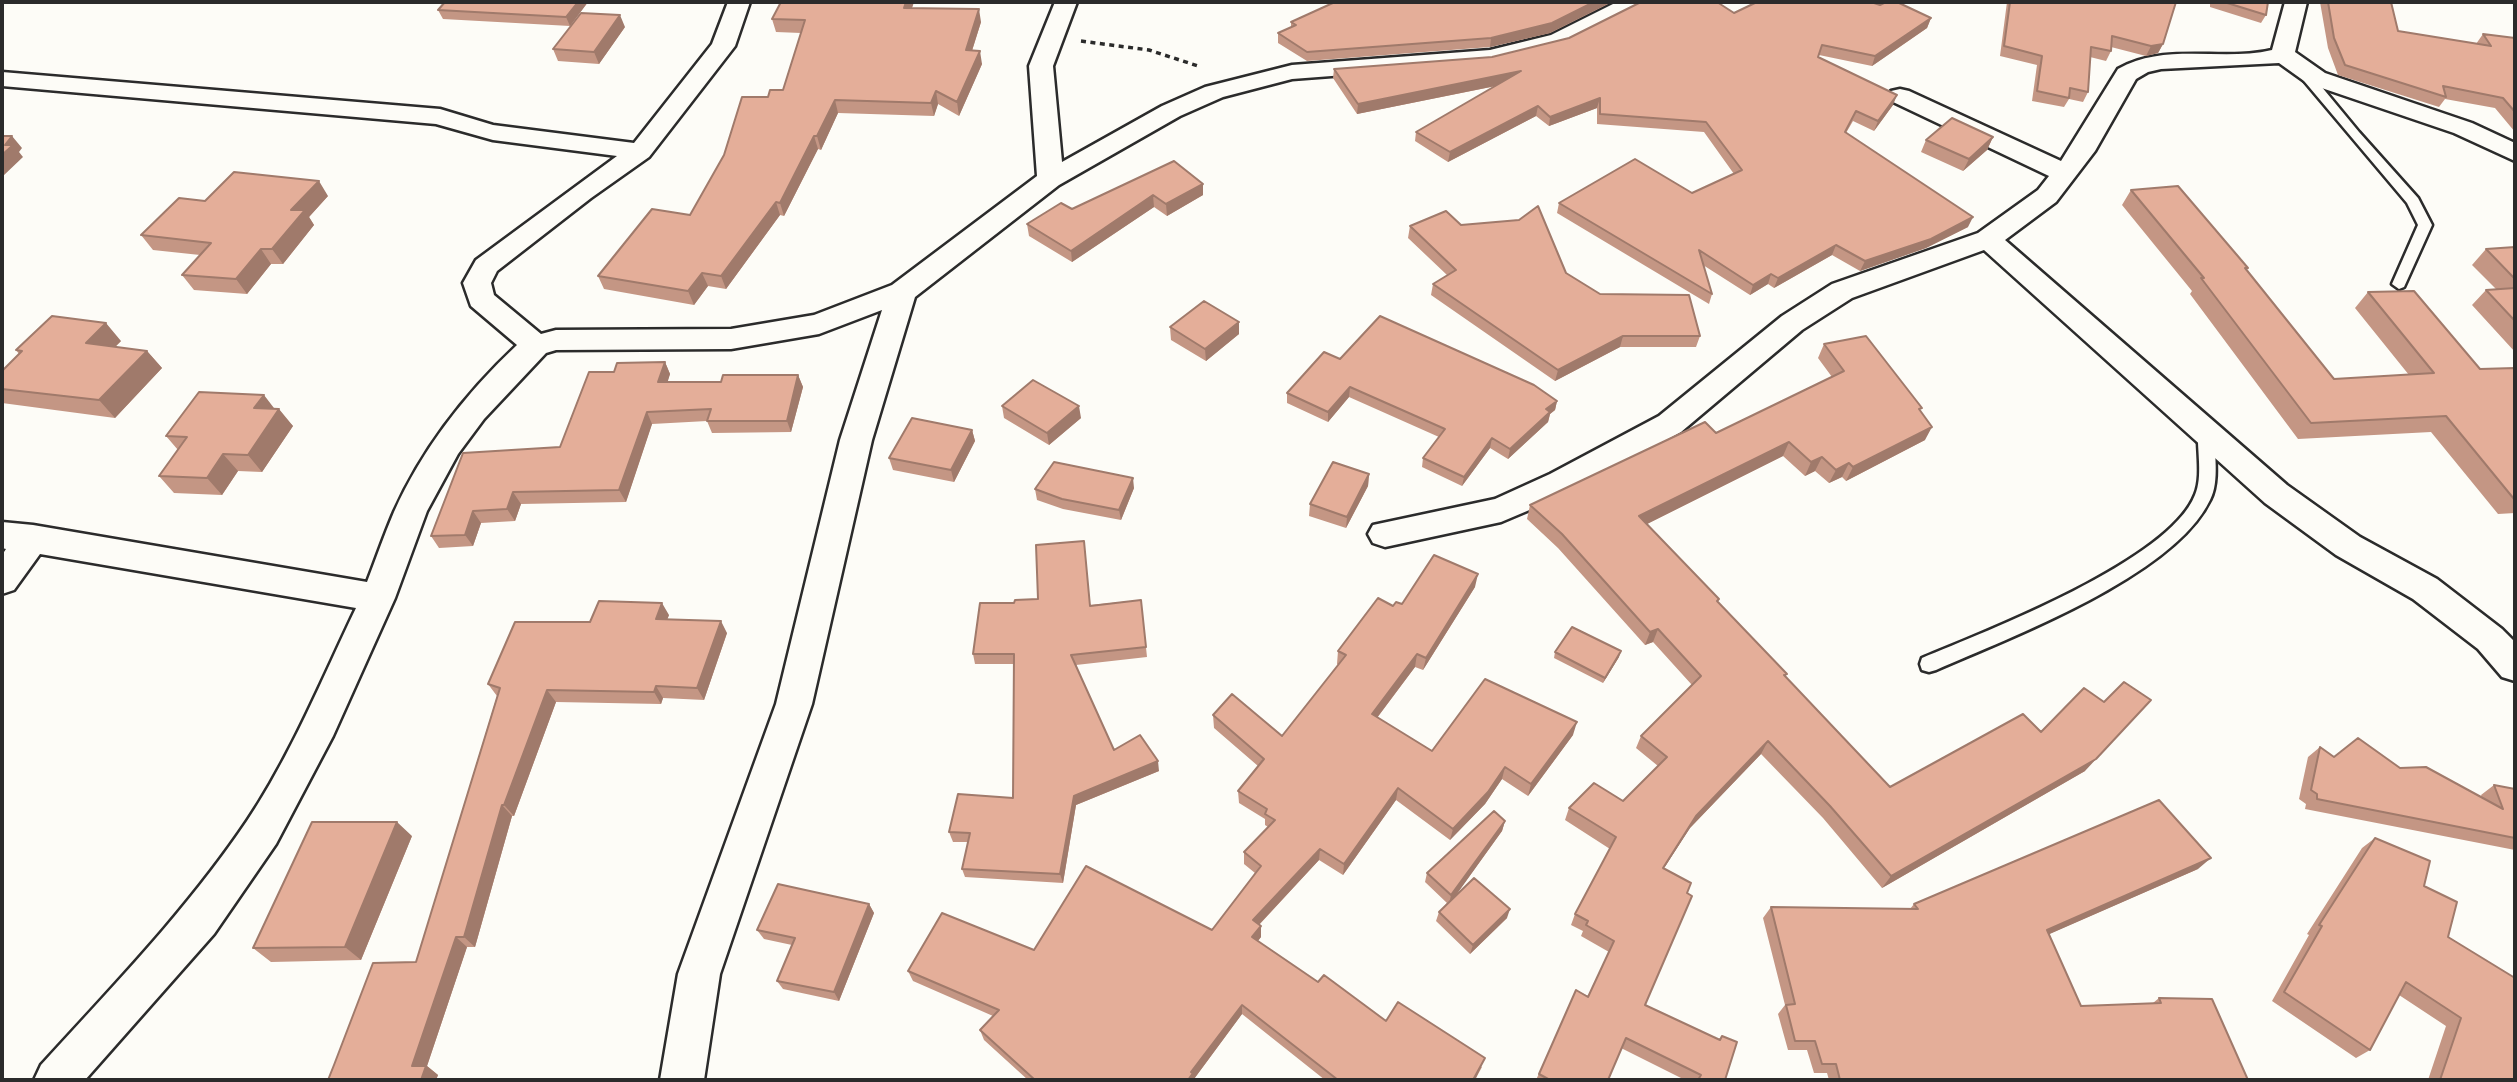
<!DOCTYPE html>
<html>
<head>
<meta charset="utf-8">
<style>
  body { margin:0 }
  #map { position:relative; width:2517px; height:1082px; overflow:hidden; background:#fdfcf7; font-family:Itim,sans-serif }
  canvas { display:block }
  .frame { position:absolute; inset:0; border:4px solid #2b2b2b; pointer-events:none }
</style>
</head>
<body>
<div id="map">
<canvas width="2517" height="1082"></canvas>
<div class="frame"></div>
</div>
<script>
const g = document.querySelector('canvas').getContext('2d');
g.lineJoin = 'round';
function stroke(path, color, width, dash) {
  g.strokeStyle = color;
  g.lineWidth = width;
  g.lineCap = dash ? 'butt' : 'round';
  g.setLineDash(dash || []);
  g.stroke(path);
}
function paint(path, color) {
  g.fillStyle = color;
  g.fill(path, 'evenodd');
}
const service = new Path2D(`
  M2298,62L2302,63L2359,132L2418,198L2432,225L2404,287L2399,289L2392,284L2418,225L2407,203L2294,69V63Z
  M2206,425L2214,431C2214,452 2220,481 2210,500C2174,576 2011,637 1936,670L1929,672L1922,670L1920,664L1922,658C1987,631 2169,561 2195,495C2203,477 2197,451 2198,431Z`);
const minor = new Path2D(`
  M728,2H750L735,46L649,157L591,198L497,271L491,283L494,295L541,334L556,330L731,329L814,315L892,285L1037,176L1029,66L1055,2H1077L1053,66L1062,162L1162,106L1205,87L1292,65L1490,50L1551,35L1617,2H1645L1642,7L1567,45L1490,64L1292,79L1223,97L1180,116L1059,185L915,297L872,440L812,704L720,974L704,1080H660L678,974L776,704L840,440L882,310L819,334L731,349L556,350L546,353L484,419L458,454L427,511L395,598L333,736L276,844L214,934L85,1080H34L41,1065C113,986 187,910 247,821C291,755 322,679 356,608L40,554L14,590L2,594V555L6,549L2,548V522L33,525L367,582C376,559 384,535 394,512C422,449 467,392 517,345L471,306L463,283L476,260L617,156L493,140L436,124L2,86V72L440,109L493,125L634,143L712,44Z
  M2285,2H2307L2295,52L2325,73L2472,123L2515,143V161L2454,133L2307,83L2279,63L2161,69L2148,72L2136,79L2095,151L2056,202L2005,240L2287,485L2360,537L2437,579L2502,629L2515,642V681L2502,677L2478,649L2413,599L2336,555L2265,503L1984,250L1852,298L1802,330L1681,432L1572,492L1501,522L1385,547L1373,543L1368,534L1373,525L1495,499L1550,474L1659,416L1782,316L1832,284L1978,233L2038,190L2049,176L1891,101L1888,96L1891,91L1900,89L1909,91L2061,161L2118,69C2166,42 2222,62 2272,50Z`);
stroke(service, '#2b2b2b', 5);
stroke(minor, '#2b2b2b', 5);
stroke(new Path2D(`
  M1081,41L1149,50L1201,67`), '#2b2b2b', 3.5, [5, 4.5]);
paint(service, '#fdfcf7');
paint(minor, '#fdfcf7');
paint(new Path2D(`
  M588,2L570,26L443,19L438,10Z
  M781,2H914L912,8L981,22L972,51L982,64L959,116L938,104L934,116L838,113L821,150L818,149L784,216L780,215L726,289L708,286L694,305L604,289L598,276L690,215L768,97L783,90L801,33L776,32L772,19Z
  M1335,2H1612L1550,33L1490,47L1307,61L1278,43V33L1291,27V22Z
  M2007,2H2176L2163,44L2158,53L2146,56L2111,47V51L2106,61L2090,57L2088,92L2083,102L2069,99L2064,107L2032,101L2037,65L2000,56Z
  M2210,2H2268L2266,15L2261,23L2210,7Z
  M2320,2H2391L2398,31L2476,44L2483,34L2515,38V132L2495,108L2445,99L2439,107L2338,75L2328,48Z
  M1880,5L1931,18L1927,28L1872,66L1819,55L1818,57L1893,105L1874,131L1853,121L1846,133L1968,227L1926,248L1860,271L1832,255L1774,288L1768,284L1750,295L1703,265L1712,294L1709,304L1557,213L1559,203L1692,193L1734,174L1704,132L1597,124V108L1549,126L1536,116L1448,162L1415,141L1416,132L1496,86L1357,114L1333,78L1334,69L1492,57L1569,38L1734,13Z
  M625,27L599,64L558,61L553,49Z
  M1993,137L1987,150L1963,171L1921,152L1926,140Z
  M1174,161L1203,195L1167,216L1154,207L1072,262L1029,236L1027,224L1072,209Z
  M2131,190L2248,268L2247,270L2334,379L2409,375L2355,308L2368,292L2480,369L2515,368V513L2498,514L2431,432L2298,439L2190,294L2192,291L2122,205Z
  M328,196L309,217L314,225L283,264H271L247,294L194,290L182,275L200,255L153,250L141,235L205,201Z
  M1461,225L1566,273L1600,294L1700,336L1696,347H1620L1555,381L1431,295L1433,284L1447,275L1408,238L1410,226Z
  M2515,247V352L2472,305L2486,290L2496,289L2472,265L2486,249Z
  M1239,322V334L1206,361L1171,340L1170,327Z
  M121,341L115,347L147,351L162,368L115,418L2,403V371L19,354L16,350Z
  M1824,344L1920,411L1925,440L1846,481L1842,477L1829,483L1815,471L1805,476L1783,456L1647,524L1719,599L1718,602L1787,674L1785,676L1890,787L2041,732L2085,771L1882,888L1823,818L1761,754L1690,828L1664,868L1645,1005L1719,1040L1722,1036L1725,1080H1685L1621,1048L1608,1080H1536L1576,990L1588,996L1609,952L1581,936L1583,931L1571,925L1575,914L1610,849L1565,820L1569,808L1623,801L1658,766L1636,748L1641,736L1692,685L1653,642L1645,645L1558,548L1527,519L1530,505L1716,433L1832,377L1818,358Z
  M1340,359L1557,401L1555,410L1550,414L1548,422L1508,459L1490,448L1462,486L1422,467L1423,458L1439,437L1349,397L1328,422L1287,403V393Z
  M665,362L670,374L667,382H721L798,375L803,387L791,432L712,433L707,421L652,424L626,502L521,504L515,521L481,523L473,546L439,548L431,536L560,447L614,372Z
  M1002,406L1081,418L1049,445L1004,418Z
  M274,408L293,426L262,472L238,471L222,495L174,493L159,476L178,450L166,436Z
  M972,430L975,441L954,482L893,470L889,458Z
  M1369,474L1368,486L1346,528L1309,516L1310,504Z
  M1134,488L1121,520L1063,509L1037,500L1035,489Z
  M1084,541L1090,605L1141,600L1147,657L1076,665L1114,750L1159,771L1076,805L1063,883L965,877L962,869L968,842H953L949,832L1013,798V664H975L973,654L1014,603L1038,599Z
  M1475,587L1423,670L1415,667L1377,718L1432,751L1573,735L1528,796L1502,779L1485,804L1450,840L1396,800L1343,875L1319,860L1259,925L1261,937L1258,941L1318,982L1386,1021L1482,1067L1475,1080H1325L1242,1014L1194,1079V1080H1028L984,1040L980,1030L993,1016L913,981L908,971L1034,950L1212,930L1255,873L1244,864V852L1268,827L1265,825V819L1239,803L1238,791L1258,766L1214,728L1213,715L1282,736L1338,665L1337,664L1338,651L1393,606Z
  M669,615L667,619L727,633L704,700L663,698L661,704L556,702L514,816H512L475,947H467L427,1066L438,1075L436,1080H328L416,962L497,696L488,684L590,622Z
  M1555,652L1619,657L1603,683L1554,658Z
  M2320,747L2334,757L2400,768L2482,798L2481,795L2494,785L2515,789V850L2305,809L2306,804L2299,799L2308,757Z
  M1505,821L1502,831L1455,896L1507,918L1470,954L1436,921L1439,912L1447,903L1425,882L1427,873Z
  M412,836L361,960L271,962L253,948Z
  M2375,838L2424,886L2515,1080H2428L2446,1026L2399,995L2370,1050L2356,1058L2272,1001L2309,935L2307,934L2362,848Z
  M2198,869L2049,934L2081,1006L2153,1003L2159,998L2248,1080H1829L1827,1073H1814L1807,1050H1788L1778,1014L1785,1005L1763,918L1771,907L1910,909L1914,904Z
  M869,904L874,913L839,1001L783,989L777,981L792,945L764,939L757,930Z`), '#c49684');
paint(new Path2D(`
  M578,2H588L570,26L566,17Z
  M906,2H914L907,21L904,8Z
  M1594,2H1612L1550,33L1490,47L1491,38Z
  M979,9L981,22L968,63L966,50Z
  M620,15L625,27L599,64L594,52Z
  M1931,18L1927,28L1872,66L1875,56Z
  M2163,44L2158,53L2146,56L2151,46Z
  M980,51L982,64L959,116L957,102Z
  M1521,71L1520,81L1357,114L1358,104Z
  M936,91L938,104L934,116L931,103Z
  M1897,95L1893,105L1874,131L1878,121Z
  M1600,98L1597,108L1549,126L1550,117Z
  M835,100L838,113L821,150L817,136Z
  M1538,106L1536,116L1448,162L1450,152Z
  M12,136L22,148L19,152L23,157L2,177V155L5,145Z
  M814,136L818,149L784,216L780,203Z
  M1993,137L1987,150L1963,171L1969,159Z
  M319,181L328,196L309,217L314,225L283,264L272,249L291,210Z
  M1203,184V195L1167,216L1166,204Z
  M1153,195L1154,207L1072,262L1071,251Z
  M776,202L780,215L726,289L721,276Z
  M1973,217L1968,227L1926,248L1860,271L1865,261Z
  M1836,245L1832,255L1774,288L1778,278Z
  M261,249L271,264L247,294L236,279Z
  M702,273L708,286L694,305L688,291Z
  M1771,274L1768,284L1750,295L1753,285Z
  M1239,322V334L1206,361L1205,349Z
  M106,323L121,341L101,361L86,343Z
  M1623,336L1620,347L1555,381L1558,370Z
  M147,351L162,368L115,418L99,400Z
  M665,362L670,374L664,394L658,382Z
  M798,375L803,387L791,432L787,421Z
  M1350,387L1349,397L1328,422V412Z
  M264,395L277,412L279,409L293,426L262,472L248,455L254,408Z
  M1557,401L1555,410L1550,414L1548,422L1508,459L1510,449L1546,409Z
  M1079,406L1081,418L1049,445L1047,433Z
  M647,412L652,424L626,502L619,490Z
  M1932,427L1925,440L1846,481L1853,467Z
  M972,430L975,441L954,482L951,470Z
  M1492,438L1490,448L1462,486L1464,477Z
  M1789,442L1783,456L1635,530L1639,516Z
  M223,454L238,471L222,495L207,478Z
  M1822,457L1815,471L1805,476L1811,462Z
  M1849,463L1842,477L1829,483L1836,470Z
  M1369,474L1368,486L1346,528L1347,517Z
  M1133,478L1134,488L1121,520L1119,510Z
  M513,492L521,504L515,521L507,509Z
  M473,511L481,523L473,546L465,535Z
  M1478,574L1475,587L1423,670L1426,658Z
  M662,603L669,615L663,631L656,619Z
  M721,621L727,633L704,700L697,688Z
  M1658,629L1653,642L1645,645L1650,632Z
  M1621,651L1619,657L1603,683L1605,678Z
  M1417,654L1415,667L1370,727L1372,714Z
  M656,686L663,698L661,704L654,692Z
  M547,690L556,702L514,816L504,805Z
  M2151,700L2085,771L1882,888L1891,876Z
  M1577,722L1573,735L1528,796L1531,784Z
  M1768,741L1761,754L1690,828L1657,879L1663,868L1696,816Z
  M1158,761L1159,771L1076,805L1063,883L1060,874L1074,796Z
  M1505,767L1502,779L1485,804L1450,840L1453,829Z
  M1398,788L1396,800L1343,875L1344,864Z
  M502,805L512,816L475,947L464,937Z
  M1505,821L1502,831L1449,905L1451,895Z
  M397,822L412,836L361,960L345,947Z
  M1320,849L1319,860L1253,931V920Z
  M2211,858L2198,869L2036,940L2047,930Z
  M869,904L874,913L839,1001L834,992Z
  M1510,909L1507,918L1470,954L1473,945Z
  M1261,926V937L1252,948V937Z
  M456,937L467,947L427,1066L438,1075L436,1080H421L412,1066Z
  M1242,1005V1014L1194,1079V1080H1188L1191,1072Z
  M1485,1058L1475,1080H1473Z`), '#a07a6b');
const building = new Path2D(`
  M445,2H578L566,17L438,10Z
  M781,2H906L904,8L979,9L966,50L980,51L957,102L936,91L931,103L835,100L817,136H814L780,203L776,202L721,276L702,273L688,291L598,276L652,209L690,215L724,155L742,97H768L770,90H783L805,20L772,19Z
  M1335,2H1594L1552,23L1491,38L1307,52L1278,33L1296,25L1291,22Z
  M1641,2H1717L1734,13L1757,2H1871L1880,5L1886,2H1897L1931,18L1875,56L1822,45L1818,57L1897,95L1878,121L1856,111L1845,132L1973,217L1931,239L1865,261L1836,245L1778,278L1771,274L1753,285L1699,250L1712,294L1559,203L1635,159L1692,193L1742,170L1706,122L1600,114V98L1550,117L1538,106L1450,152L1416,132L1521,71L1358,104L1334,69L1492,57L1569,38Z
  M2010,2H2176L2163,44L2151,46L2112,36L2111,51L2091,47L2088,92L2070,88L2069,98L2037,91L2042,56L2004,46Z
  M2224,2H2268L2266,15Z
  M2328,2H2391L2398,31L2491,46L2483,34L2515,38V112L2503,98L2443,86L2446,97L2345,65L2334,38Z
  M581,13L620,15L594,52L553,49Z
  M1952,118L1993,137L1969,159L1926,140Z
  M2,136H12L5,145H13L2,155Z
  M1174,161L1203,184L1166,204L1153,195L1071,251L1027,224L1061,203L1072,209Z
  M234,172L319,181L291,210H305L272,249H261L236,279L182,275L211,243L141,235L179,198L205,201Z
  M2178,186L2248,268H2245L2334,379L2434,373L2368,292L2414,291L2480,369L2515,368V499H2514L2446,416L2311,423L2201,278H2204L2131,190Z
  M1538,206L1566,273L1600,294L1689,295L1700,336H1623L1558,370L1433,284L1456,270L1410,226L1446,211L1461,225L1519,220Z
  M2515,247V279L2486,249Z
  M2515,288V321L2486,290Z
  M1204,301L1239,322L1205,349L1170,327Z
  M52,316L106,323L86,343L147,351L99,400L2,389V371L22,351L16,350Z
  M1380,316L1534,385L1557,401L1546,409L1550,412L1510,449L1492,438L1464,477L1423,458L1445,429L1350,387L1328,412L1287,393L1324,352L1340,359Z
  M1866,336L1922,408L1919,409L1932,427L1853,467L1849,463L1836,470L1822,457L1811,462L1789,442L1639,516L1719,599L1717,601L1787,674L1784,675L1890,787L2023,714L2041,732L2084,688L2104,702L2124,682L2151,700L2096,759L1891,876L1830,806L1768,741L1696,816L1663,868L1691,883L1687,893L1692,896L1645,1005L1720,1040L1722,1036L1737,1042L1725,1080H1698L1701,1075L1626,1038L1608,1080H1550L1539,1074L1576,990L1588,997L1614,941L1586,925L1588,921L1575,914L1616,837L1569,808L1594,783L1623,801L1667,757L1641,736L1701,676L1658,629L1650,632L1562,534L1530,505L1705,422L1716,433L1844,371L1824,344Z
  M665,362L658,382H721L723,375H798L787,421H707L711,409L647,412L619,490L513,492L507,509L473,511L465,535L431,536L463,453L560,447L589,372H614L617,363Z
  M1033,380L1079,406L1047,433L1002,406Z
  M199,392L264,395L254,408L279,409L248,455L223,454L207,478L159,476L187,437L166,436Z
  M912,418L972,430L951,470L889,458Z
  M1054,462L1133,478L1119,510L1062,499L1035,489Z
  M1333,462L1369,474L1347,517L1310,504Z
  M1084,541L1090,606L1141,600L1146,647L1071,655L1114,750L1140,735L1158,761L1074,796L1060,874L962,869L970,833L949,832L958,794L1013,798L1014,654H973L980,603H1014L1015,600L1038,599L1036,545Z
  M1434,555L1478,574L1426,658L1417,654L1372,714L1432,751L1485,679L1577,722L1531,784L1505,767L1488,792L1453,829L1398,788L1344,864L1320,849L1253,920L1261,926L1252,937L1318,982L1324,975L1386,1021L1398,1002L1485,1058L1473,1080H1338L1242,1005L1191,1072L1193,1073L1188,1080H1035L980,1030L999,1010L908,971L942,913L1034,950L1086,866L1212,930L1261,866L1244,852L1275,820L1265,814L1267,809L1238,791L1264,759L1213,715L1232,694L1282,736L1346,655L1338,651L1378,598L1393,606L1396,602L1402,604Z
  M599,601L662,603L656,619L721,621L697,688L656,686L654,692L547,690L504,805H502L464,937H456L412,1066H426L421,1080H328L334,1065L373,963L416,962L500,688L488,684L515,622H590Z
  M1572,627L1621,651L1605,678L1555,652Z
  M2358,738L2400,768L2426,767L2503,809L2494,785L2515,789V838L2317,799V794L2311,790L2320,747L2334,757Z
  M2159,800L2211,858L2047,930L2081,1006L2161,1003L2159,998L2212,999L2248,1080H1840L1836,1064H1822L1815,1041H1795L1786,1005L1795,1004L1771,907L1918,909L1914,904Z
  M1494,811L1505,821L1451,895L1427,873Z
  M312,822H397L345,947L253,948Z
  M2375,838L2430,861L2424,886L2457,902L2448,937L2515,978V1080H2440L2461,1018L2406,982L2370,1050L2284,992L2322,926L2319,925Z
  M1474,878L1510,909L1473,945L1439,912Z
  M778,884L869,904L834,992L777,981L795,938L757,930Z`);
paint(building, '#e4ae99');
stroke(building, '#a07a6b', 2);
</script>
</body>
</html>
